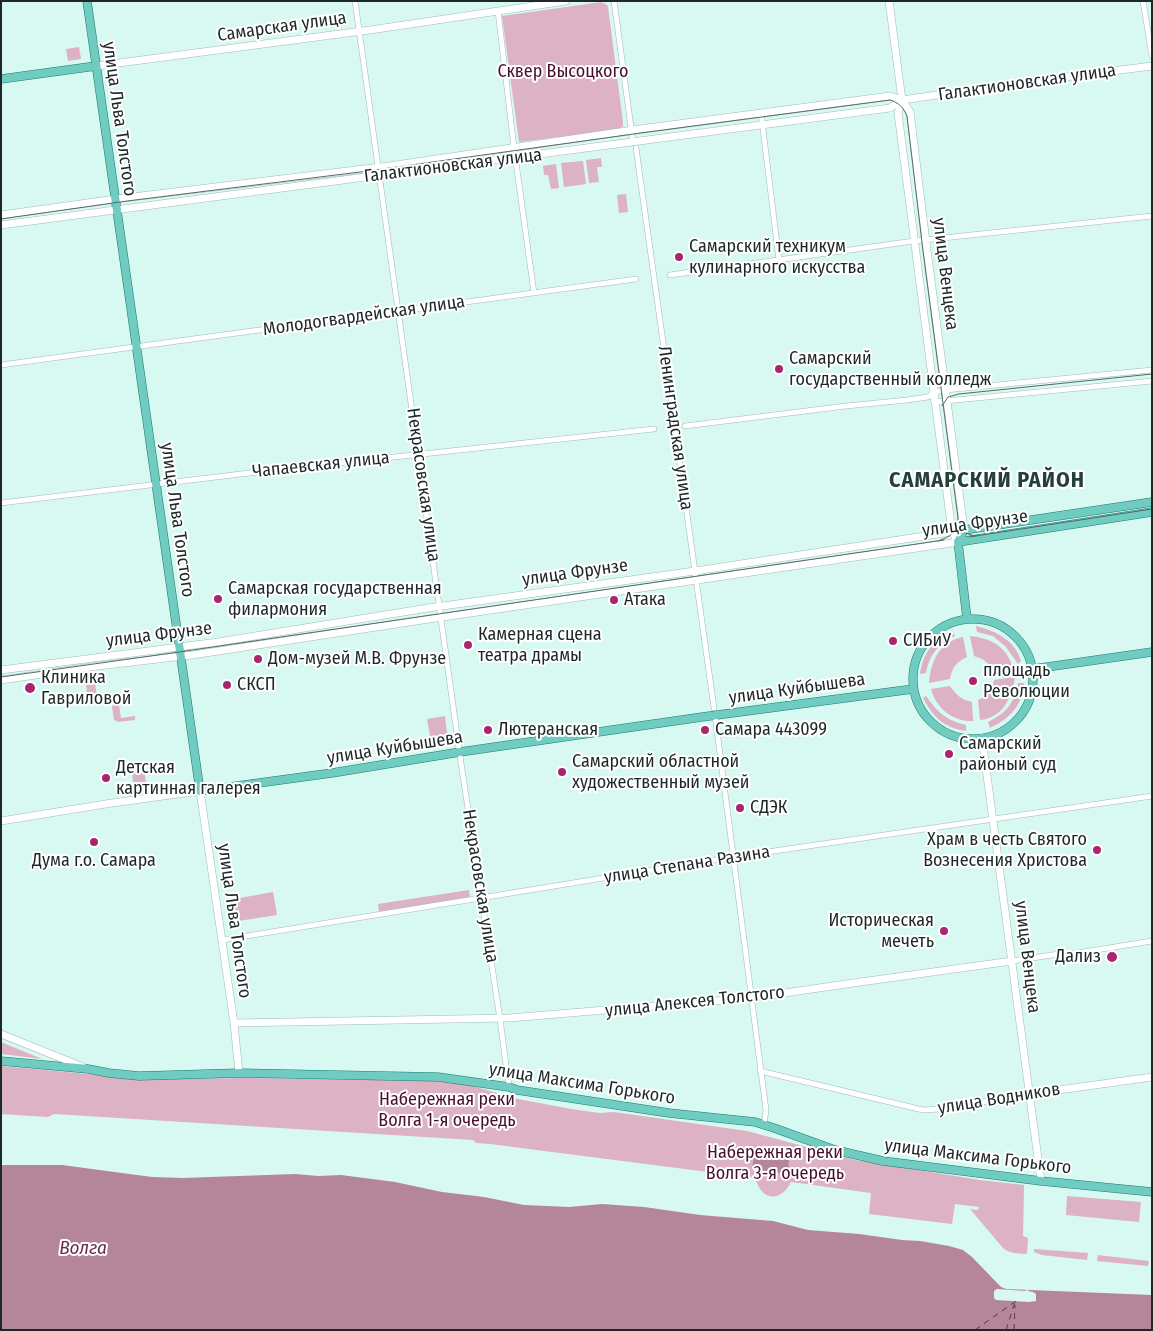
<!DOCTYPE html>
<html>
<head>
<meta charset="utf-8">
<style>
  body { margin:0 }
  #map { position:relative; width:1153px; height:1331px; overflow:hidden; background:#d8f8f2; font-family:"Fira Sans Condensed",sans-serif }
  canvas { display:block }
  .frame { position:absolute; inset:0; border:2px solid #1d2927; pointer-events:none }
</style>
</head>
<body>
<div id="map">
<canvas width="1153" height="1331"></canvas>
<div class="frame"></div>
</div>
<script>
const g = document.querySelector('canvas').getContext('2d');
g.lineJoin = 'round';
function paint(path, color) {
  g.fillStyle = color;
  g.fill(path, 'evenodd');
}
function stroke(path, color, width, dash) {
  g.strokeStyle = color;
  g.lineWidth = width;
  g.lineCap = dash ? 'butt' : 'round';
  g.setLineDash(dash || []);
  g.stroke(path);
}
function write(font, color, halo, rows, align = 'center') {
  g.font = font + ' "Fira Sans Condensed",sans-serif';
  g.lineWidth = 4;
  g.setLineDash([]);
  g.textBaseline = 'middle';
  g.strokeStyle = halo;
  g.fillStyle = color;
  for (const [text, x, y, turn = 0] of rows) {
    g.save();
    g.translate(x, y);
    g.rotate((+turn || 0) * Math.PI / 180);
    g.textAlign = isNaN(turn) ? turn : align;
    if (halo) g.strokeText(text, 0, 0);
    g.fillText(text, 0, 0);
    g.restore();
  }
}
paint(new Path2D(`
  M601,2L607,5L608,7L623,122V126L617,130L519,142L502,16Z
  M79,47L81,59L68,61L66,49Z
  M601,158L602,167H597L599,182L589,183L586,160Z
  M583,161L586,184L564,187L561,163Z
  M556,164L559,188L551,189L548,175H544L543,166Z
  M626,194L628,212L619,213L617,195Z
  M976,626C996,631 1015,640 1021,661L1018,664L1006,647L993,636L977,632Z
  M952,630L955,636C939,643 929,655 926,673L920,674C923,653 933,640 952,630Z
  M970,636C991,638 1008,647 1013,669L994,673C990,663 984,659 974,656Z
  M963,637L967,657C956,662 952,668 950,679L929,683C931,661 939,642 963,637Z
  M94,675L97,697L88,699L85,676Z
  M1015,677C1012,697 1003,718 980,720L978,700C988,696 992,690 994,680Z
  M1018,683H1024C1022,707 1010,718 990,728L988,722C1006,713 1014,704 1018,683Z
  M950,686C956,695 962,700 972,702L973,721C953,722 936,708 931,689Z
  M926,696C938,713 946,720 966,725V731C944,728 933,717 923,698Z
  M115,703L119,705L121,718L135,716V720L118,722L114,720L112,707Z
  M445,716L448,742L445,745L432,747L427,719Z
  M144,769L147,789L134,790L132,771Z
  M469,890L470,898L379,912L378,904Z
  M273,892L277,915L232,922L229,900Z
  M1,1042L42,1059L1,1054Z
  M1,1066L121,1077L162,1079L249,1078L440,1081L462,1083L518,1099L571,1109L599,1113L614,1112L747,1131L855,1160L980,1180L1024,1185L1023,1236L1028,1238L1027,1254C1018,1253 1010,1254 1003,1248L970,1209L978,1210L979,1207L955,1204L952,1224L869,1214L871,1193L791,1182C780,1203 762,1201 755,1178L490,1144L476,1143L473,1140L54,1114L48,1117L1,1114Z
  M1067,1196L1141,1202L1139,1222L1066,1215Z
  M1034,1249L1088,1253L1087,1260L1042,1255L1034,1252Z
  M1098,1255L1149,1261L1148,1266L1097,1261Z`), '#dcb2c4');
paint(new Path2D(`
  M754,1155L789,1160L788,1174L752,1169Z
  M1,1165H62L152,1177L183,1178L295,1174L318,1176L341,1175L395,1182L442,1192L484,1197L524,1205L569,1207L602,1204L644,1207L700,1215L773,1221L808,1230L859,1234L902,1240L920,1241L949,1246L963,1250L972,1257L1001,1287L1006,1289L1152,1295V1330H1Z`), '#b5869a');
paint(new Path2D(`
  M997,1289L1026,1291V1290H1028V1291L1033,1292L1036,1294V1301L1029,1302L996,1300L994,1298V1291Z`), '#d8f8f2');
stroke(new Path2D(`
  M975,1330L1016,1301
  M1006,1330L1015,1302
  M1014,1330L1015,1305`), '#692d4a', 1, [6, 5]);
const street = new Path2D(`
  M355,1L461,763L500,1019L509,1087
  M614,1L633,142
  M1143,1L1152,56
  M498,11L514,148L534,293
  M761,113L779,260
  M636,148L714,708
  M670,275L914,241L1152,216
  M1,365L636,279
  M933,400L935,402L1152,381
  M685,426L846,406L907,400L928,397L934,392L945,390L1152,370
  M1,503L274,470L654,429
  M715,715L766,1110L764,1125
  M222,940L733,857L1152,796
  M1012,961L1059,954H1071L1152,941
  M760,1071L923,1110L940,1109L1030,1094`);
const secondary = new Path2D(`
  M96,66L370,30L566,1
  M1,215L116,199L389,166L640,129L890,96L902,100
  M1,225L890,108L902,100L1057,78L1152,66
  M1,670L218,642L428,608L695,571L964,530L927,250L910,112L902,100
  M1,680L98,666L192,655L429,619L958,542L952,532L898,113L902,100L889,1
  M982,738L1041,1181
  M1,821L112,803L200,791L234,1023L239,1073
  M234,1023L509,1018L751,998L846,984L1012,961
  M1,1034L83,1067
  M1030,1094L1152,1077`);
const primary = new Path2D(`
  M87,1L200,791L332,773L460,752L702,717L913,689
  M1,79L96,66
  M958,542L1152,512
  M913 679a60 60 0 1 1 120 0a60 60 0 1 1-120 0Z
  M967,619L958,542L964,530L1152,502
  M1033,669L1152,652
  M1,1061L88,1069L109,1073L139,1076L239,1073L438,1077L509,1087L517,1090L669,1113L755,1122L774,1128L835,1150L883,1161L1041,1181L1152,1192`);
stroke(street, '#9ebcb6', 6);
stroke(secondary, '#9ebcb6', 8);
stroke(primary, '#157c6f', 9);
stroke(street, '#fff', 5);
stroke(secondary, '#fff', 7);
stroke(primary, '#70cbc0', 8);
stroke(new Path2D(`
  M1,219L127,201L368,171L641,133L890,100C899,103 903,107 907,116L923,251L958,518C958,533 951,536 938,541
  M942,406L948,397L959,394L1152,374
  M955,521C959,531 965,534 976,536
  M969,537L1152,509
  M1,677L172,653L944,540`), '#576966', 1);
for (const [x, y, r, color] of [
  [679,257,5,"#aa256f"],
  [779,369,5,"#aa256f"],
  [218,599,5,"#aa256f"],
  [614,600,5,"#aa256f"],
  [893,641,5,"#aa256f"],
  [468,645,5,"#aa256f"],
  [258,659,5,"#aa256f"],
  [973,681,5,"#aa256f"],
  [227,685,5,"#aa256f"],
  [30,688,6,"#aa256f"],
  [488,730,5,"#aa256f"],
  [705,730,5,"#aa256f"],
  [949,754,5,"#aa256f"],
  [562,772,5,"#aa256f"],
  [106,778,5,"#aa256f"],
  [740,808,5,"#aa256f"],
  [94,842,5,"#aa256f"],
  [1097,850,5,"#aa256f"],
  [944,931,5,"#aa256f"],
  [1112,957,6,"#aa256f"]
]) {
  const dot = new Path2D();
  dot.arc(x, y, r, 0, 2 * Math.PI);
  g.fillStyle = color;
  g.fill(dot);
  stroke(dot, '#fff', 2);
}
write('18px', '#1d2927', '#fff', [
  ["Самарская улица",282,27,-8],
  ["Галактионовская улица",1027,83,-8],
  ["улица Льва Толстого",119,119,82],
  ["Галактионовская улица",453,166,-7],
  ["улица Венцека",945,274,83],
  ["Молодогвардейская улица",364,316,-8],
  ["Ленинградская улица",675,428,82],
  ["Чапаевская улица",321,465,-6],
  ["Некрасовская улица",423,485,82],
  ["улица Льва Толстого",177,520,82],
  ["улица Фрунзе",975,524,-8],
  ["улица Фрунзе",575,573,-8],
  ["улица Фрунзе",159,635,-7],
  ["улица Куйбышева",797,689,-8],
  ["улица Куйбышева",395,748,-9],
  ["улица Степана Разина",687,865,-9],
  ["Некрасовская улица",480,886,81],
  ["улица Льва Толстого",234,921,82],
  ["улица Венцека",1027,957,83],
  ["улица Алексея Толстого",695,1002,-6],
  ["улица Максима Горького",582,1084,9],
  ["улица Водников",999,1099,-9],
  ["улица Максима Горького",978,1157,7]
]);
write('18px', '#490f2f', '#fff', [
  ["Сквер Высоцкого",563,72],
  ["Набережная реки",447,1100],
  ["Волга 1-я очередь",447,1121],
  ["Набережная реки",775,1153],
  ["Волга 3-я очередь",775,1174]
]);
write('18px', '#1d2927', '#fff', [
  ["Самарский техникум",689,247],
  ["кулинарного искусства",689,268],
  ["Самарский",789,359],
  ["государственный колледж",789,380],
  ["Самарская государственная",228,589],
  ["филармония",228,610],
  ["Атака",624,600],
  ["Камерная сцена",478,635],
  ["театра драмы",478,656],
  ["СИБиУ",903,641],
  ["Дом-музей М.В. Фрунзе",268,659],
  ["площадь",983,671],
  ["Революции",983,692],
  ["Клиника",41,678],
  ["Гавриловой",41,699],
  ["СКСП",237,685],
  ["Лютеранская",498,730],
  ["Самара 443099",715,730],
  ["Самарский",959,744],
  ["районый суд",959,765],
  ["Самарский областной",572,762],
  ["художественный музей",572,783],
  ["Детская",116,768],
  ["картинная галерея",116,789],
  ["СДЭК",750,808],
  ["Храм в честь Святого",1087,840,"right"],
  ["Вознесения Христова",1087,861,"right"],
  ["Дума г.о. Самара",94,861,"center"],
  ["Историческая",934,921,"right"],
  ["мечеть",934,942,"right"],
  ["Дализ",1101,957,"right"]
], 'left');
write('italic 19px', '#692d4a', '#fff', [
  ["Волга",83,1249]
]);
g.letterSpacing = '1px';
write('bold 22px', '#25403b', '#fff', [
  ["САМАРСКИЙ РАЙОН",987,481]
]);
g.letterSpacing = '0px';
</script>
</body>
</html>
